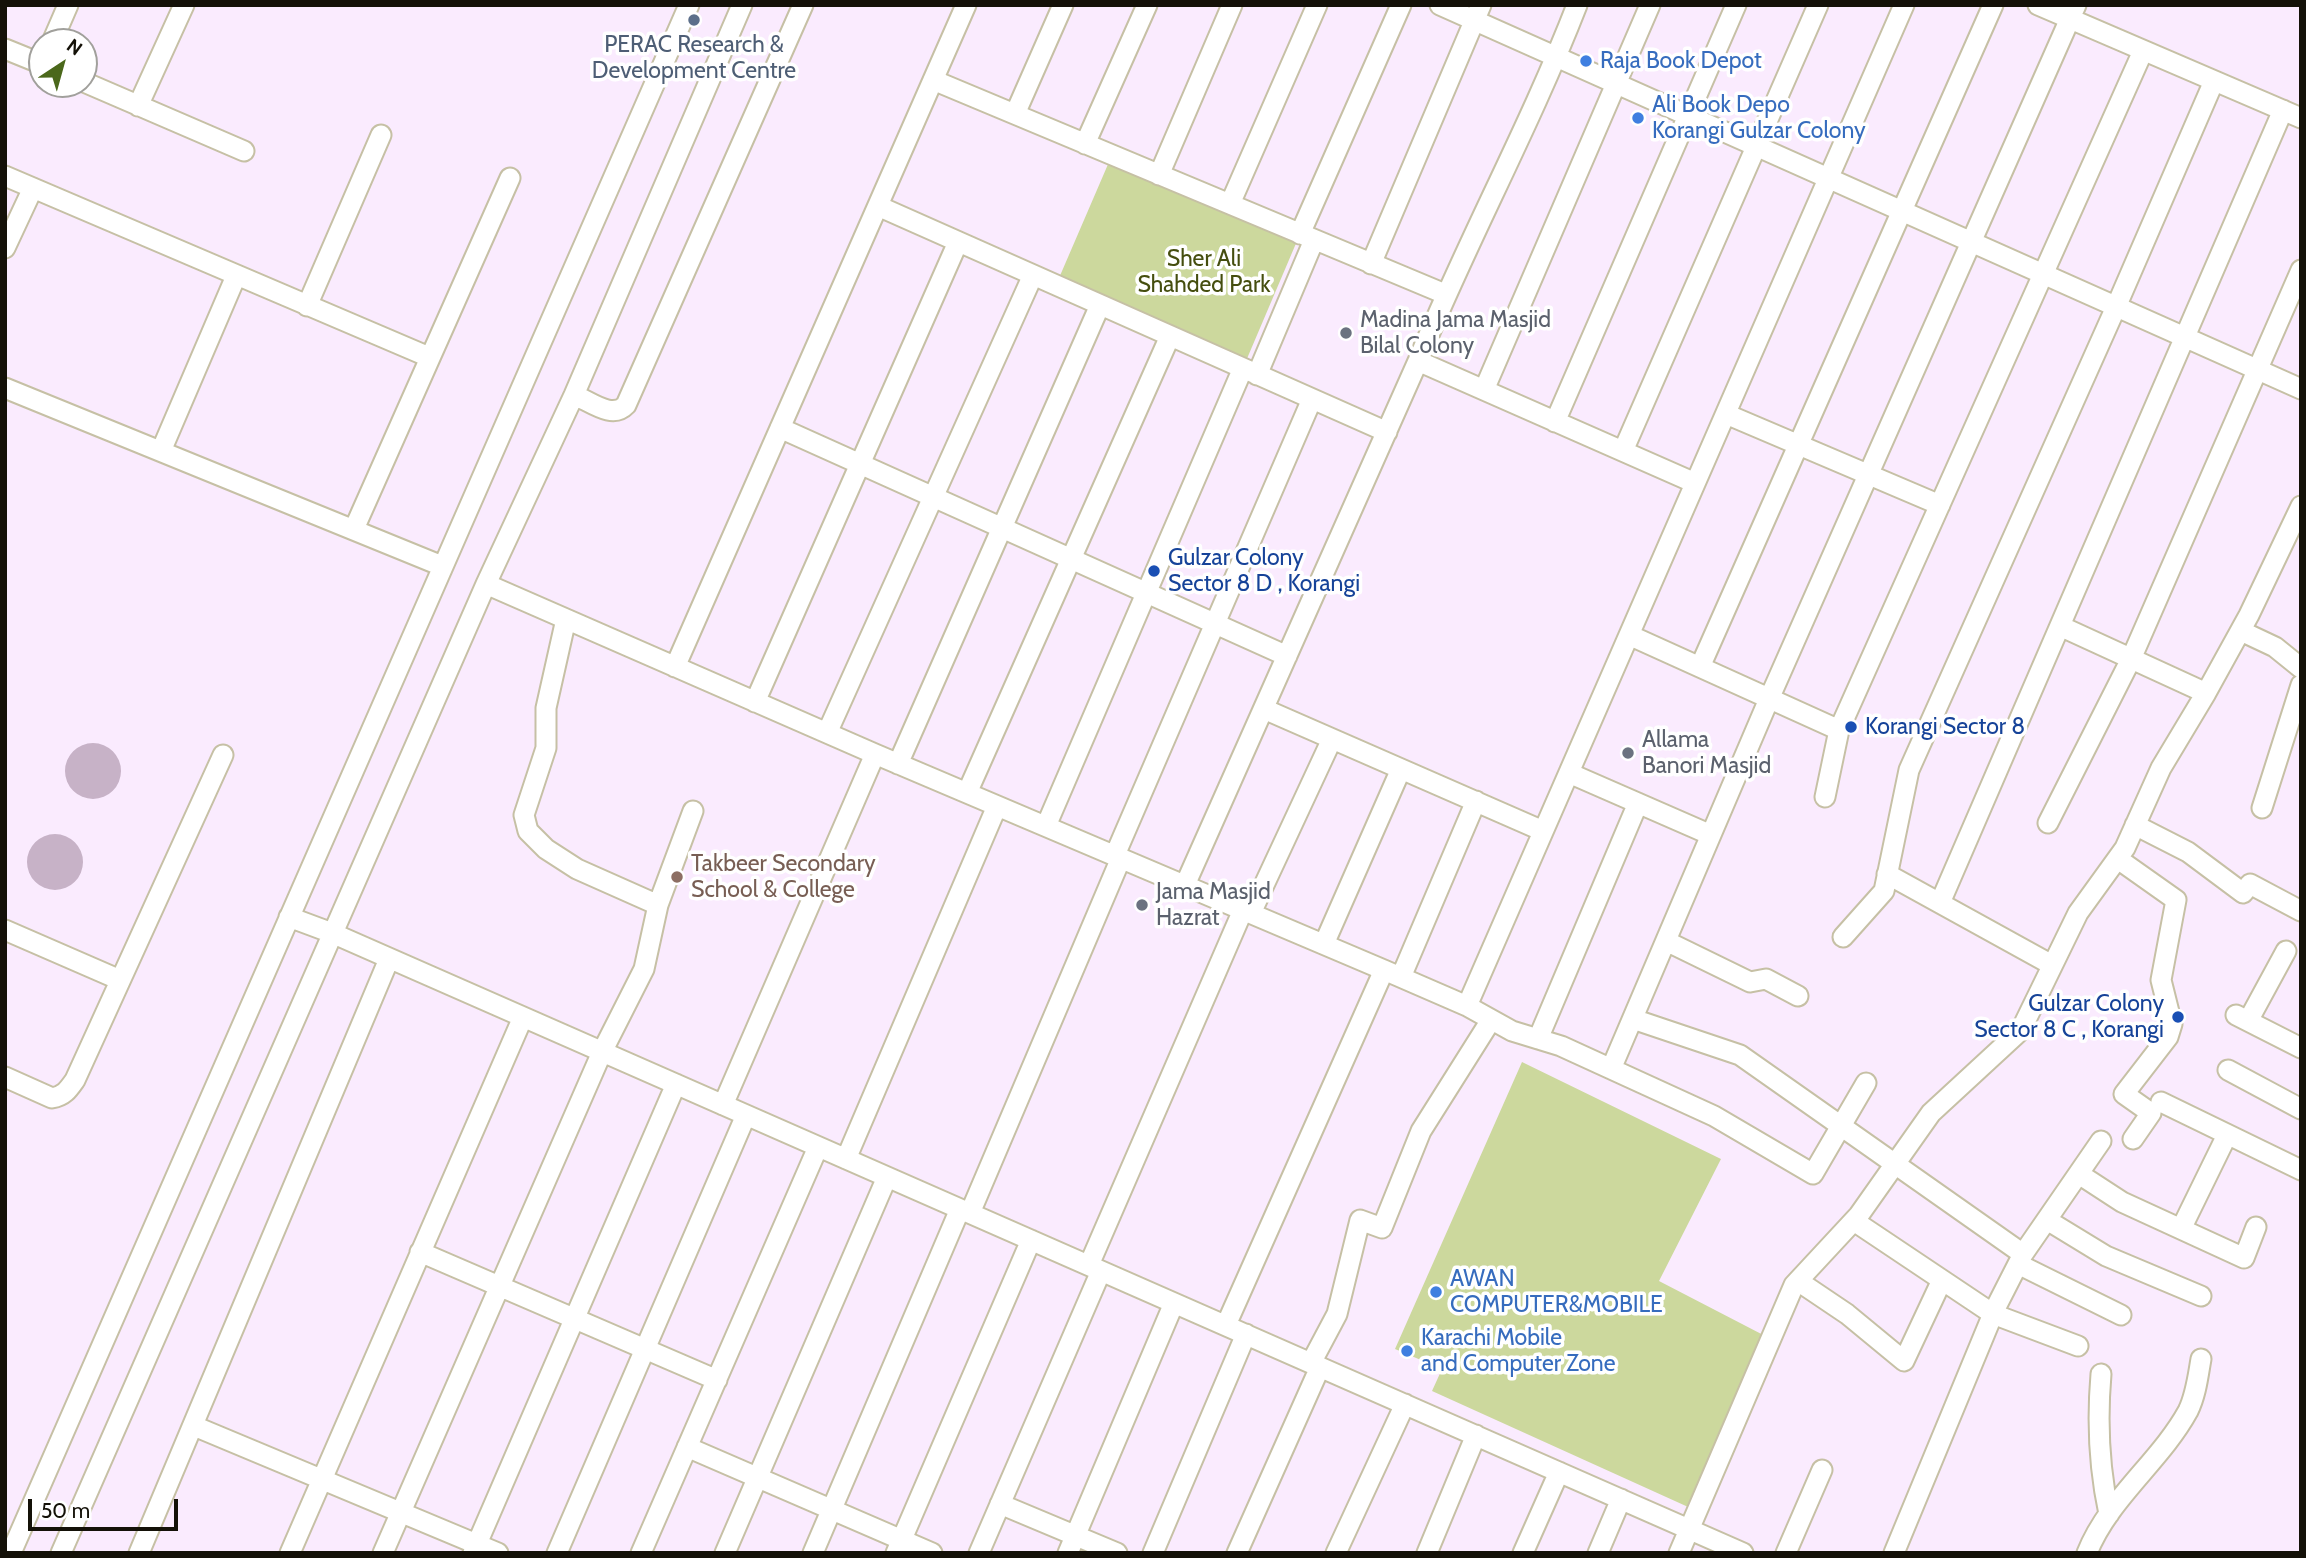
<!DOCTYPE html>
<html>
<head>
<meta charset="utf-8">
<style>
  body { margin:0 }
  #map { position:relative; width:2306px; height:1558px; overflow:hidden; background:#fffbea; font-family:Cabin,sans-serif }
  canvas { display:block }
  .frame { position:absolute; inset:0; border:7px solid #141108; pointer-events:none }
  .north { position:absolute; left:28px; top:28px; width:70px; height:70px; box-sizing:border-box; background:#fff; border:2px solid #a1a09c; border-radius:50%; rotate:36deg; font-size:19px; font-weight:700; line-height:28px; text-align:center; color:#141108 }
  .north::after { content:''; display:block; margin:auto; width:24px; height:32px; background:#4b681b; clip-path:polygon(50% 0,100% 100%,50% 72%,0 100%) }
  .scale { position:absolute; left:28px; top:1499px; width:150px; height:32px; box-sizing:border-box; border:4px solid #141108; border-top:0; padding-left:9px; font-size:21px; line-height:24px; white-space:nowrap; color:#141108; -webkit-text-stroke:5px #fff; paint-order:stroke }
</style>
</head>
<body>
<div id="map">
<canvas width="2306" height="1558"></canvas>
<div class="frame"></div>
<div class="north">N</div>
<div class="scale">50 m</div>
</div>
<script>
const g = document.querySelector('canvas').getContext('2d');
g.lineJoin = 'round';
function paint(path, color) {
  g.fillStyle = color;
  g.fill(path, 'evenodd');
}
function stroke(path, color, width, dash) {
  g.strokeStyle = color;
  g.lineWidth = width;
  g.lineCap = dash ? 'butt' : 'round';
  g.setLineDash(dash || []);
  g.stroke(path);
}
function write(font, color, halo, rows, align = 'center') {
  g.font = font + ' Cabin,sans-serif';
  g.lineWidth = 7;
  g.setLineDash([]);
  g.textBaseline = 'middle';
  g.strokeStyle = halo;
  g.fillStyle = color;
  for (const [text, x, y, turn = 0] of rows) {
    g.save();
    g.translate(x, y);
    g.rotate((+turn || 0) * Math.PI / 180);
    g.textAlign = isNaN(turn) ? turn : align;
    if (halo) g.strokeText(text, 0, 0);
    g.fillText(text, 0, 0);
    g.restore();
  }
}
paint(new Path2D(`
  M5,5H2301V1553H5ZM42,42H84V84H42Z`), '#faebfe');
paint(new Path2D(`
  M1112,155L1300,234L1243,368L1056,285Z
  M1522,1062L1721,1159L1659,1281L1771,1339L1697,1511L1432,1391L1442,1369L1395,1349Z`), '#ccd89d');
paint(new Path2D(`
  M65 771a28 28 0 1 1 56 0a28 28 0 1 1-56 0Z
  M27 862a28 28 0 1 1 56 0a28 28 0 1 1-56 0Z`), '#c7b2c7');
const minor = new Path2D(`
  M1440,5L2301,389
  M2038,5L2301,118
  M52,42L68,5
  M5,49L42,64
  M933,80L1445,294
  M84,82L244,151
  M138,106L184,5
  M1015,114L1063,5
  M1085,144L1147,5
  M1159,175L1232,5
  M5,176L429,357
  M1230,204L1317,5
  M878,206L1387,432
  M1300,234L1401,5
  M5,248L33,188
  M1371,264L1481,5
  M307,306L381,135
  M1418,361L1695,483
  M1257,375L1314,240
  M5,388L442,566
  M1484,390L1650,5
  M574,395C590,401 612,420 626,405L803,5
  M1726,414L1940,505
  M1555,422L1736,5
  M780,428L1287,656
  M161,451L236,276
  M1623,451L1818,5
  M354,529L510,178
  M486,584L875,754L1384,970L1467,1006L1512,1031L1561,1046L1714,1116L1813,1174L1866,1083
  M566,619L546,708V748L524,815L528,831L546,849L577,869L658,905
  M2060,626L2206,693
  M2241,631L2275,647L2301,668
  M1629,635L1839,730
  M675,667L966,5
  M1700,667L1993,5
  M755,702L958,242
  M1264,709L1543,831
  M827,733L1033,275
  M898,764L1100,305
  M1569,773L1711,835
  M967,793L1170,336
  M1825,797L1839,730L2143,51
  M2262,808L2301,685
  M2048,823L2131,659L2301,270
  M2135,825L2188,852L2243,893L2250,884L2301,911
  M1046,826L1243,368
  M1115,855L1312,399
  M2118,859L2176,900L2161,980L2172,1024L2168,1037L2124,1094L2151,1113L2133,1139
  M1887,874L2052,965
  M1185,885L1418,361C1467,241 1530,126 1577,5
  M1940,903L2283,110
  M1251,913L1332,739
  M289,917L332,933L1743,1553
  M5,930L120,980
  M1843,937L1884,891L1909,770L2116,307L2214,81
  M1666,941L1750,982L1766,979L1798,996
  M1324,944L1401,769
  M1401,977L1476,801
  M1467,1006L1904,5
  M2236,1015L2301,1048
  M1633,1019L1740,1055L2023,1254
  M2248,1021L2286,951
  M1538,1039L1638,803
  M1611,1069L1769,699L2076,5
  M2228,1070L2301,1109
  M5,1077L52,1098C64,1096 68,1090 75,1080L223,755
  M2161,1102L2301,1170
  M723,1105L875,754
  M846,1159L997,806
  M2079,1174L2122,1202L2244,1258L2256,1227
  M970,1213L1121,858
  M2047,1220L2106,1256L2201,1296
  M1854,1221L1993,1314L2078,1346
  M2181,1229L2227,1135
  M420,1252L717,1380
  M2018,1264L2121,1315
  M1089,1265L1243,910
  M1798,1281L1847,1314L1904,1361L1942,1280
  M1226,1325L1384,970
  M1311,1363L1337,1314L1360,1220L1382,1228L1421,1131L1491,1020
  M2101,1374C2097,1421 2099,1468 2109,1514
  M194,1426L498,1553
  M687,1447L932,1553
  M1000,1504L1117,1553
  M11,1553L689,5
  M61,1553L486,584L574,395L742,5
  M139,1553L389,959
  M290,1553L523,1017
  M383,1553L602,1052L644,969L658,905L693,811
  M473,1553L676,1084
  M557,1553L746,1115
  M641,1553L818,1147
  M725,1553L887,1177
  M813,1553L960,1209
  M896,1553L1031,1240
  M979,1553L1101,1271
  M1068,1553L1174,1303
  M1153,1553L1246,1334
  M1237,1553L1320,1367
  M1336,1553L1405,1404
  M1427,1553L1476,1435
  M1523,1553L1559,1472
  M1598,1553L1621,1499
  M1679,1553L1794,1285L1859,1215L1931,1113L2021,1030L2078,913L2125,848L2161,768L2206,693L2249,615L2301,506
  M1786,1553L1822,1470
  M1894,1553L1995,1309L2023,1254L2101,1141
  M2087,1553C2109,1498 2160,1462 2188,1411C2196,1395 2198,1376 2201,1359`);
stroke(minor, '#c6c0a5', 23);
stroke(minor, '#fff', 19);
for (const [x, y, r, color] of [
  [694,20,7,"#5c6f8a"],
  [1586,61,7,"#3f7fe0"],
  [1638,118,7,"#3f7fe0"],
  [1346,333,7,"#6b7280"],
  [1154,571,7,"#1a4fb4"],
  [1851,727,7,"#1a4fb4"],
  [1628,753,7,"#6b7280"],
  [677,877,7,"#8d6e63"],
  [1142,905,7,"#6b7280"],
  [2178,1017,7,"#1a4fb4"],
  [1436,1292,7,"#3f7fe0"],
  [1407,1351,7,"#3f7fe0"]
]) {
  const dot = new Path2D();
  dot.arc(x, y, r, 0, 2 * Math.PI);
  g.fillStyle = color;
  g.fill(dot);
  stroke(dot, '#fff', 2.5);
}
write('23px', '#4e5e75', '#fff', [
  ["PERAC Research &",694,45],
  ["Development Centre",694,71]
]);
write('23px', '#366cbe', '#fff', [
  ["Raja Book Depot",1600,61],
  ["Ali Book Depo",1652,105],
  ["Korangi Gulzar Colony",1652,131],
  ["AWAN",1450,1279],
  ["COMPUTER&MOBILE",1450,1305],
  ["Karachi Mobile",1421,1338],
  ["and Computer Zone",1421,1364]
], 'left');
write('23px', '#454e0f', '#fff', [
  ["Sher Ali",1204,259],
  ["Shahded Park",1204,285]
]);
write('23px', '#5b616d', '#fff', [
  ["Madina Jama Masjid",1360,320],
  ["Bilal Colony",1360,346],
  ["Allama",1642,740],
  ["Banori Masjid",1642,766],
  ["Jama Masjid",1156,892],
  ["Hazrat",1156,918]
], 'left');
write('23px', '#164399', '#fff', [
  ["Gulzar Colony",1168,558],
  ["Sector 8 D , Korangi",1168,584],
  ["Korangi Sector 8",1865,727],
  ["Gulzar Colony",2164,1004,"right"],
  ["Sector 8 C , Korangi",2164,1030,"right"]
], 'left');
write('23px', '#785e54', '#fff', [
  ["Takbeer Secondary",691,864],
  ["School & College",691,890]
], 'left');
</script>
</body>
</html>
